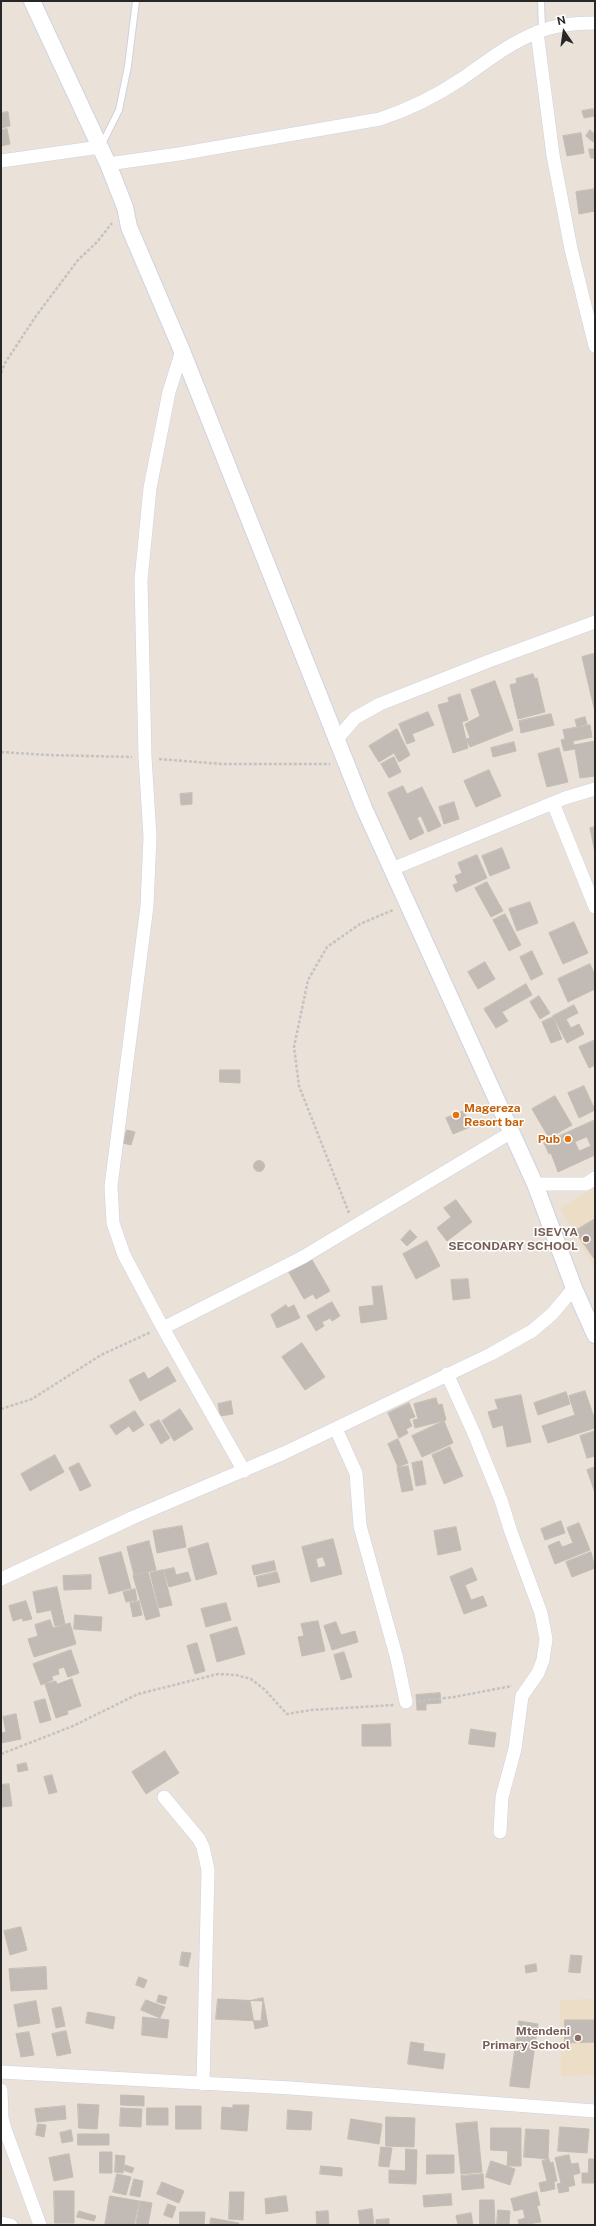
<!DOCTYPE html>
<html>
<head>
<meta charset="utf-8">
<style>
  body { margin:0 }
  #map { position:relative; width:596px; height:2226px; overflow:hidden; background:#eae1d8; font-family:"Public Sans",sans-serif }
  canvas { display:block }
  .frame { position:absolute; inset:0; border:2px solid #272727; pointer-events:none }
  .north { position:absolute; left:544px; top:12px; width:40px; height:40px; -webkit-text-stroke:3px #fff; paint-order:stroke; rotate:347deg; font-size:11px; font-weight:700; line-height:16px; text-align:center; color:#272727 }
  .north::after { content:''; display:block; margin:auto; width:14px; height:18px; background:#272727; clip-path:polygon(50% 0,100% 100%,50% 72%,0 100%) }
</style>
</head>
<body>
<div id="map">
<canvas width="596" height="2226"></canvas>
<div class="frame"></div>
<div class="north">N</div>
</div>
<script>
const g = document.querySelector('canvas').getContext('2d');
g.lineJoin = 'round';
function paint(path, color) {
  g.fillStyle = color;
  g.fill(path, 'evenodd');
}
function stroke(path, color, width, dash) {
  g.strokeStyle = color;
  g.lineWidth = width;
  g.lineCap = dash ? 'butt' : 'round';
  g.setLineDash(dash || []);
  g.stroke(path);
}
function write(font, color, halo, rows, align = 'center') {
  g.font = font + ' "Public Sans",sans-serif';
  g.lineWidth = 3;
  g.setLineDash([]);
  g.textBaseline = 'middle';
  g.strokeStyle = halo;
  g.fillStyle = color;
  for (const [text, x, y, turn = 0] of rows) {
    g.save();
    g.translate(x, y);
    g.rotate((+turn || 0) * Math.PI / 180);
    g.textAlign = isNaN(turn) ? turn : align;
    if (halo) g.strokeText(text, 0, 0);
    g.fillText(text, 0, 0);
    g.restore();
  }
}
paint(new Path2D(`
  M595,1187V1270L560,1208Z
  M595,1999V2075L561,2076L560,2000Z`), '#ecddc7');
const building = new Path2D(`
  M593,109L595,116L584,118L582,111Z
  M8,112L10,126L1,128V113Z
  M7,129L10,144L1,146V130Z
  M590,130L595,134L593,142L586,136Z
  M581,133L584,153L567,156L563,136Z
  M589,149H595V158H591Z
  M595,189V211L579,214L576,192Z
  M592,654H595V712L582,657Z
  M533,674L535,679L537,678L545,712L518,719L510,685L517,683L516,679Z
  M495,681L513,730L470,747L466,739L470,738L465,724L480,716L471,690Z
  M460,694L468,720L462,722L468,748L453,753L438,705L449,702L448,698Z
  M428,712L434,725L412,734L415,741L407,744L399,724Z
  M551,714L554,725L521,733L519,721Z
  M585,717L587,724L577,727L575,720Z
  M590,725L592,737L573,741L574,745L595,741V776L580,778L575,749L564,751L561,740L565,739L563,730Z
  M397,729L410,755L399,762L394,753L379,762L369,746Z
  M514,742L516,751L493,757L491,748Z
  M559,748L568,782L547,787L538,754Z
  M394,757L401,772L389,778L381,764Z
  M489,770L501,796L476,807L464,781Z
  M403,786L407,794L422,787L441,826L428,832L421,816L417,818L424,833L410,840L388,793Z
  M192,793V804L181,805L180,794Z
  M454,802L459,819L444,824L439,807Z
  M595,827V853L590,828Z
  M502,848L510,868L490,876L482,856Z
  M477,855L487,878L456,892L453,885L458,883L455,876L462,873L458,863Z
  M487,882L503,911L491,917L475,888Z
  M530,902L538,923L517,931L509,909Z
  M505,914L521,945L509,951L493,920Z
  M574,922L588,953L563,964L549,933Z
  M532,951L543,974L531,980L520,957Z
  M485,962L495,979L478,989L468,972Z
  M590,964L595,975V989L568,1002L558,979Z
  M526,984L532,995L502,1012L508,1021L496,1028L484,1009Z
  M539,996L550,1013L540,1019L530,1002Z
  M574,1005L578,1013L566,1019L571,1028L579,1024L584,1034L567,1043L553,1016Z
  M553,1017L562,1039L551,1043L542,1022Z
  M595,1040V1065L589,1068L579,1047Z
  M220,1070H240V1083L220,1082Z
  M584,1086L595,1110L579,1118L568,1093Z
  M555,1096L572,1125L549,1138L532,1109Z
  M464,1111L470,1127L453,1134L446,1118Z
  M595,1120V1155L558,1172L551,1153L549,1154L544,1143ZM587,1137L591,1146L579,1151L575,1142Z
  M127,1130L135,1132L131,1145L123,1143Z
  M253.5 1166a5.5 5.5 0 1 1 11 0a5.5 5.5 0 1 1-11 0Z
  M456,1200L472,1222L447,1241L437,1228L451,1217L444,1208Z
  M595,1219V1260L575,1231Z
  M410,1230L417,1237L407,1246L401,1240Z
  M427,1241L440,1266L416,1279L403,1254Z
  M308,1253L330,1291L316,1299L313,1294L304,1299L288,1271Z
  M468,1279L470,1298L453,1300L451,1280Z
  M382,1286L387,1319L361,1323L359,1307L374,1305L372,1287Z
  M332,1302L340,1316L332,1321L330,1318L322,1322L324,1326L316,1331L307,1316Z
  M286,1305L288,1308L294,1305L300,1318L277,1328L271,1315Z
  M302,1343L325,1377L305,1390L282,1357Z
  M168,1367L176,1381L140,1401L129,1380L144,1372L148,1379Z
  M585,1391L595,1420V1428L548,1443L542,1426L575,1415L569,1396Z
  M566,1392L570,1404L538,1415L534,1403Z
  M521,1395L531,1442L507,1447L503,1425L493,1428L488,1412L498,1409L495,1400Z
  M436,1398L438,1405L442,1404L446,1420L415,1428L413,1420L418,1419L414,1404Z
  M231,1401L233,1414L220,1416L218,1404Z
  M409,1403L415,1417L409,1419L412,1426L406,1429L408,1433L399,1438L388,1413Z
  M180,1409L193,1429L174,1441L162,1421Z
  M135,1411L144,1425L133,1432L129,1426L116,1435L110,1426Z
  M159,1420L170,1438L161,1444L150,1425Z
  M444,1421L453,1443L422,1457L412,1436Z
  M595,1431V1456L587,1458L580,1436Z
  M398,1439L408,1463L398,1467L388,1444Z
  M450,1447L463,1476L444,1484L432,1455Z
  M55,1455L64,1472L30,1491L21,1474Z
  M422,1461L426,1484L416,1486L412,1463Z
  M79,1463L91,1486L80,1491L69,1468Z
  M408,1466L413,1490L402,1492L397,1468Z
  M595,1467V1493L587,1470Z
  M561,1521L565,1533L545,1540L541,1529Z
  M579,1523L590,1550L555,1564L548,1546L559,1541L562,1547L573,1543L567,1528Z
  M182,1526L186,1547L157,1553L153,1531Z
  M456,1527L461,1550L438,1555L434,1531Z
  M333,1539L342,1574L311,1582L302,1547ZM323,1557L326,1566L318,1568L316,1559Z
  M149,1541L156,1570L134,1575L127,1547Z
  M208,1543L217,1574L196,1580L188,1549Z
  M121,1552L131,1588L109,1594L99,1558Z
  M591,1552L595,1568L572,1577L566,1562Z
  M274,1561L276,1570L254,1575L252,1566Z
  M174,1568L176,1575L188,1572L191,1581L169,1587L164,1570Z
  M472,1568L477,1580L465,1585L471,1600L483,1596L487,1606L464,1614L450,1577Z
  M163,1570L172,1605L159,1608L150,1573Z
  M148,1572L160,1616L146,1620L133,1576Z
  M277,1572L280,1582L258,1587L256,1577Z
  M91,1575V1589L64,1590L63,1576Z
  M57,1587L65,1624L55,1626L51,1610L37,1613L33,1592Z
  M135,1589L137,1600L126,1602L123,1592Z
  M26,1601L32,1619L23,1621L22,1618L13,1621L9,1606Z
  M139,1601L142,1615L133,1617L130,1603Z
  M226,1603L231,1620L206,1627L201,1609Z
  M75,1615L102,1617L101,1631L74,1629Z
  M50,1620L53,1628L70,1623L76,1644L34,1657L28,1639L38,1636L35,1625Z
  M318,1621L325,1651L302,1656L298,1637L304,1636L301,1624Z
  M336,1622L341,1635L355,1631L358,1642L332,1650L324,1626Z
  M237,1627L245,1654L217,1662L210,1635Z
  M197,1643L205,1671L195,1674L187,1646Z
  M71,1650L79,1673L68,1677L64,1667L58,1669L59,1674L52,1676L53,1680L41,1685L33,1664Z
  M344,1652L352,1677L341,1680L334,1655Z
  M72,1679L81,1706L67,1711L68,1714L56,1718L45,1684L56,1681L57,1684Z
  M440,1693L441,1703L426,1704V1710H417L416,1695Z
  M45,1699L51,1720L40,1723L34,1702Z
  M16,1714L21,1739L1,1743V1733L6,1732L3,1717Z
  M390,1724L391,1746H362V1725Z
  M471,1729L496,1733L494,1747L469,1744Z
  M165,1751L179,1773L146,1794L132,1772Z
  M26,1763L28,1770L18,1772L17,1765Z
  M52,1775L57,1792L49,1794L44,1777Z
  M9,1784L12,1806L1,1807V1785Z
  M21,1927L27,1950L10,1955L4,1931Z
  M182,1952L191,1953L188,1967L180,1965Z
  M571,1955L582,1956L580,1973L569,1972Z
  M536,1964L537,1971L526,1973L525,1966Z
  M46,1967L47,1989L11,1991L9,1969Z
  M139,1977L147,1980L144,1988L136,1985Z
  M159,1995L167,1997L165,2004L157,2002Z
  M263,1998L268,2026L255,2029L250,2001Z
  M218,1999L263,2001L261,2021L216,2019Z
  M146,2000L165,2007L160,2018L141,2010Z
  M36,2001L40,2023L18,2027L14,2005Z
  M61,2007L65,2026L56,2028L52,2009Z
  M88,2012L115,2017L113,2029L86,2023Z
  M143,2017L169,2020L167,2038L142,2035Z
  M565,2020H595V2042L565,2043Z
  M519,2021L538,2024L529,2088L510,2086Z
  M66,2031L71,2053L57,2056L52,2034Z
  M29,2032L34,2055L21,2057L16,2034Z
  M411,2042L424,2044L423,2051L445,2054L443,2069L408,2064Z
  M121,2095L144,2096V2106L121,2105Z
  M78,2104L99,2105L97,2129L79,2128Z
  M233,2105H249L247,2131L221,2129L222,2107L233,2108Z
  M65,2106L66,2119L37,2122L35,2109Z
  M176,2106H201V2129H176Z
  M121,2108L142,2109L141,2127L120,2126Z
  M147,2108H168V2125H147Z
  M288,2110L312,2112L311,2130L287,2129Z
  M386,2117L415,2118L414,2147L386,2146Z
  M351,2119L382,2124L379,2144L348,2139Z
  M477,2122L482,2172L461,2174L456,2124Z
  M38,2124L46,2125L44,2137L36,2135Z
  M560,2127L589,2129L587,2153L558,2151Z
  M491,2128H521V2166H507L508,2151L491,2150Z
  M526,2129L549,2130L548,2159L524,2157Z
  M71,2130L73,2141L62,2143L60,2133Z
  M78,2134H109V2145H78Z
  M381,2147L392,2148L389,2167L379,2166Z
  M406,2149L417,2150L416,2184L389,2183V2170L405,2171Z
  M100,2152H112V2173H100Z
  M69,2154L73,2177L54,2181L49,2158Z
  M116,2155L125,2156L123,2173L115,2172Z
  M427,2155H454V2173L427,2174Z
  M569,2155L571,2164L578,2163L580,2173L573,2175L575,2185L568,2187L569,2191L559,2193L557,2184L561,2183L555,2158Z
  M549,2159L550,2163L553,2162L557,2181L554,2182L555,2189L541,2192L539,2183L547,2181L542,2161Z
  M589,2159H595V2183H582V2173H588Z
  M491,2161L515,2169L510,2185L486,2177Z
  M125,2165L134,2168L132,2173L123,2170Z
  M321,2166L342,2168V2176L320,2174Z
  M117,2174L131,2177L126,2195L113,2192Z
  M483,2174L484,2188L462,2190L461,2176Z
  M134,2179L143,2181L140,2197L130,2195Z
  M162,2182L184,2191L179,2203L157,2194Z
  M54,2191H74V2223H55Z
  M230,2192H244L243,2220L229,2219Z
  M537,2192L540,2205L537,2206L541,2222L519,2225L518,2220L525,2218L523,2209L514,2211L511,2199Z
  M451,2194L452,2205L424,2207L423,2196Z
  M110,2196L139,2201L134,2225H105Z
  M286,2196L288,2211L266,2214L265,2199Z
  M480,2200H494L495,2225H480Z
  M140,2201L152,2203L148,2225H136Z
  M168,2204L176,2207L172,2218L164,2215Z
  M372,2209L374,2225H360L358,2211Z
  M498,2210L510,2211L509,2225H497Z
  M79,2211L96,2216L94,2221L77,2217Z
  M328,2211L329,2225H317L316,2212Z
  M180,2212H205L204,2225H180Z
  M471,2213L473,2225H458L456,2216Z
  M211,2218L239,2223L238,2225H210Z
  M389,2219V2225H376V2220Z`);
paint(building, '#c2bbb5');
stroke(building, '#c4bdb2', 1);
const service = new Path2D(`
  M541,1L542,30
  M102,144L119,110L128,66L136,1`);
const minor = new Path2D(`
  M537,32L553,155L571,249L595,346
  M1,161L100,147
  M108,164L179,154L380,119C407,110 436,96 460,80C485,63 509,43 538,32C555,25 577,23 595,23
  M182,351L169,392L150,488L141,580L145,757L150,837L147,906L111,1186L113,1223L124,1255L163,1328L244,1471
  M337,739L355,718L380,704L489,661L595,622
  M553,803L595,907
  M392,869L565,798L595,789
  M535,1184H586L595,1178
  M163,1328L303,1257L510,1133
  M447,1374L473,1431L501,1500L511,1532L541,1613L546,1639L543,1660L538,1673L522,1696L515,1749L502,1797L500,1832
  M336,1429L356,1473L360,1526L397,1659L406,1702
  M1,1579L134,1517L284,1453L491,1354L532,1331L552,1314L574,1288
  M164,1797L199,1839L203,1847L208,1870L203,2084
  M1,2072L291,2088L595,2111
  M1,2090L2,2118L5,2129L40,2225
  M1,2223L11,2225`);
const tertiary = new Path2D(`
  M32,1L108,164L125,207L129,227L182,351L364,808L535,1184L574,1288L595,1335`);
stroke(service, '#ced2e0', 8);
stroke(minor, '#ced2e0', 14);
stroke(tertiary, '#ced2e0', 18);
stroke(new Path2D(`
  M1,373L5,363L36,316L78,260L97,242L112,223
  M1,752L48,755L132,757
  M159,759L222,764H330
  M349,1213L299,1086L294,1047L308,980L327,947L360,924L393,910
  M1,1409L32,1399L101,1355L151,1332
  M418,1701L454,1697L512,1686
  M1,1754L73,1726L138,1694L218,1674L236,1675L251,1679L264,1689L287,1714L311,1710L394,1705`), '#c3c3c3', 2.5, [3, 2]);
stroke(service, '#fff', 6);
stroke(minor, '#fff', 13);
stroke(tertiary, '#fff', 16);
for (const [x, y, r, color] of [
  [456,1115,4,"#e8710a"],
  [568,1139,4,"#e8710a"],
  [586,1239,4,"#8d6e63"],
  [578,2038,4,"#8d6e63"]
]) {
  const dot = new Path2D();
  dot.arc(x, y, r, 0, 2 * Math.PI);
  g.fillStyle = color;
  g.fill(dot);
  stroke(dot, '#fff', 1.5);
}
write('bold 12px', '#c56008', '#fff', [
  ["Magereza",464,1108],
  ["Resort bar",464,1122],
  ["Pub",560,1139,"right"]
], 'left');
write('bold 12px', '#785e54', '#fff', [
  ["ISEVYA",578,1232],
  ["SECONDARY SCHOOL",578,1246],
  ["Mtendeni",570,2031],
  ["Primary School",570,2045]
], 'right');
</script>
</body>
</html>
